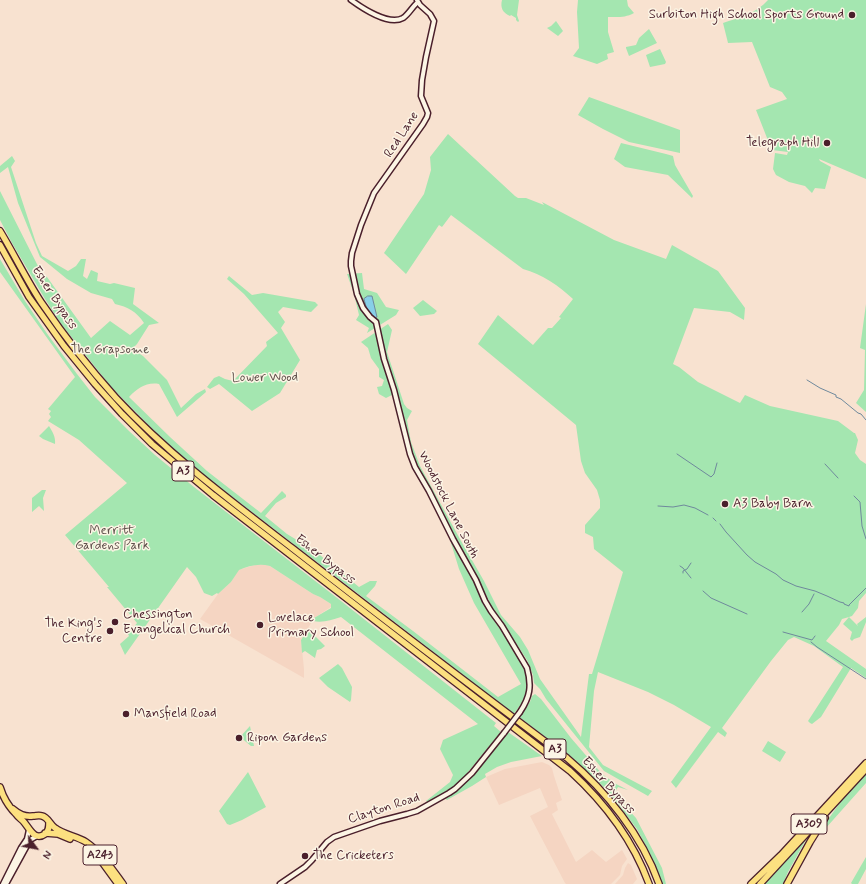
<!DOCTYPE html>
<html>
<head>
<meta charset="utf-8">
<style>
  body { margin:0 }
  #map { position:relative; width:866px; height:884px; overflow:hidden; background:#f8e2d0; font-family:Mynerve,sans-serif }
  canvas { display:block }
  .north { position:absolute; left:16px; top:828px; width:40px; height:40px; -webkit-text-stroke:3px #fcf5e5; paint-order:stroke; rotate:122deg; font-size:11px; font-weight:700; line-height:16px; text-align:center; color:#4a1f2b }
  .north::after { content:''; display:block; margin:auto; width:14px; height:18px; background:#4a1f2b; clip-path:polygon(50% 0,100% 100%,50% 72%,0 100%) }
</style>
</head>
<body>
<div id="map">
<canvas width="866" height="884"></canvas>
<div class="north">N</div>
</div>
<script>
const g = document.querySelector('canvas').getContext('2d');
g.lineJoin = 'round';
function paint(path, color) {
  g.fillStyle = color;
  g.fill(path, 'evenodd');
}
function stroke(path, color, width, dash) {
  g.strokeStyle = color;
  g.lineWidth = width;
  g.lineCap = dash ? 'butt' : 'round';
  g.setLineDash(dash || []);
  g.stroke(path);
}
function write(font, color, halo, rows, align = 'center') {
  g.font = font + ' Mynerve,sans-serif';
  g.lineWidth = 3;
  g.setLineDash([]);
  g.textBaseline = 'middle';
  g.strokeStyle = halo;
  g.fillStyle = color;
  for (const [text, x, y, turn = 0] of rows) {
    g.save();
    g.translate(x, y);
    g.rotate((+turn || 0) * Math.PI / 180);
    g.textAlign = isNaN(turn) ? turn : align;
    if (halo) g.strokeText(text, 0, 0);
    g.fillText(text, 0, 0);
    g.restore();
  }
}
paint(new Path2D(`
  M264,564L270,566L313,594L320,597L331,604V607L314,618L301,640L304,669V678L200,619L218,594L231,582L238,570L255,565Z
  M542,762L549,765L552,768L554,776L562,800L556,803L558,810L552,814L576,862L592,850L606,862L622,850L627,859L622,866L620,875L611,884H566L565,883L530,816L548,807L540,788L499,805L486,777L505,769Z
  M628,863L631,865L637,879L633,884H615L623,875L625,868Z`), '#f5d5c2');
paint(new Path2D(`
  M502,0H519L517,15L519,21L518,22L516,20V18L511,15L510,16C503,13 500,8 502,0Z
  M578,0H627L628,6L634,13C625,18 617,17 608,17V32L614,52L607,54L608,59L597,64L573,56L579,48L577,12Z
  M768,0H866V179L819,159L820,161L831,167L825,189L815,188L812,193L805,186L789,182L776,175L773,169L775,153L787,155L788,152L772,150V143H769L756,110L787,99L782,92L770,87L752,42L728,43L723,23C738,18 757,13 768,0Z
  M556,21L563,31L558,36L547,28L551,26Z
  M649,29L657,43L629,56L626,48V47L636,45L639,38Z
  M660,49L666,62L665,64L650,67L646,55Z
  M589,97L680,130V153L629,142L603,129L578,115Z
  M448,134L515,196L518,198H526L544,205L542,202L614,240L666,259L672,245L718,271L745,308L744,320L730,312L694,308L673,364L679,367L698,382L740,403L745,395L770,406L838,421L854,433H855L858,440L855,453L860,460L866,464V593L859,601L858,608L852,616L849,617L858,626L857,624L866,617V622L860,637L854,639L852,641L850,639L852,632L843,624L849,617L842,619L839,625L826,641L866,669V678L851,668L821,717L812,724L810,723L808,721L843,667L814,646L794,637L788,640L771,661L722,728L727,733L725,737L718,732L676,788L671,782L711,727L674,705L648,692L598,672L594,691L589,747L603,765L652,791L648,796L604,771L546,699L540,689L534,683L533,675L527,660L506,628L493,610L479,580L455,539L434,495L418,468L411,452L396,393L386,398L379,394L377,387L382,386L384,380L379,377V369L371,358L368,348L361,342L388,324L392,330L387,352L404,404L407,408L412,411L407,420L411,442L420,466L461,541L484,581L501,615L520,637L528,650L540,679L581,737L589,674H592L623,572L594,549L593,537L585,533V525L600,508V500L597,490L585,473L581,461L576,425L478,344L498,315L533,345L548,328H552L561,318L559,317L573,299C559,286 542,274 523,269L451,215L442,227L439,225L406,274L384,253L424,194L431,170L430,157Z
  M621,143L666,154L673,156L675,165L693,196L692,198L668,175L625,167L614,159Z
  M12,156L15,161L11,167L36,243L42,256L68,271L76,266L81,259H86L83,276L87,279L91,270L98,273L97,281L110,284L114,283L135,288L133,304L159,323L149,325L137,344L132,349L143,356L167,380L181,408L196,394L205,389L206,392L177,417L159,384C146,382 138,388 129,397L170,437L207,471L261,513L282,491L286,495V497L276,503L265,516L287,534L315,551L359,587L370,581H377L375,586L366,596L413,631L498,697L521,684L474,603L459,569L451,543L453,542L489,613L513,648L526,672L528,680L527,693L526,697L514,714L200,472L161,438L111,387L61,324L45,299L12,243L0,220V191L41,272L47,277L91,338L110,321L130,335L144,323C136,311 128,307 115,304L112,299L91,293L67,279L40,257L18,203L8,167L0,173V166Z
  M0,259L25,301L48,335L77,374L95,397L129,431L155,455L194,487L341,601L496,723L494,726L501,732L464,777L450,790L428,803L426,801L450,782L453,775L440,749L443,740L478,724L341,617C331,620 323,623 313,621L314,618L331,608V604L320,597L313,594L270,566C259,563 248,566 239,570L231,582L218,594L217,593L212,596L204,593L196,577L187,567L125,655L120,644L129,636L128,634L137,623L107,587H109L65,535L127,483L79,440L48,421L51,417L49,414L51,411L48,409L75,377L0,272Z
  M362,273L364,289L377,293L386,307L399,310L396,315L367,333L369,328L356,320L359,315L354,294L347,274Z
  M229,276L252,295L263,293L315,302L318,305L311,312L283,307L278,312L285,322L281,328L300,360L280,393L252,411L219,384L210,389L207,387L214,378L219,376L225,379L233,381L267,346L266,342L278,333L244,294L227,279Z
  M423,300L437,311L434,314L420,316L413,308Z
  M866,304V412L856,403L864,390L865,350L860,348Z
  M49,426C52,431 56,437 55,444L43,439L39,436Z
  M42,490H46L43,498L44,511L39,506L32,512V498Z
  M308,629L325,646L321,649L317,650L315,658L305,651L302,653L301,640Z
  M338,664L342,668L352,687L351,700L350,702L328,687L319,678Z
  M535,694L541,699L571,738L602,774L616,784L628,790L618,787L614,794L636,818L662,868L666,884H661L651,856L637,829L612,797L613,796L589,773L569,755L519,717L530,702L532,696Z
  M250,726L254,746H251L240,737Z
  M508,732L542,756L511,762L497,767L485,774L486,777L472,786L447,800L445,798C470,780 489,757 508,732Z
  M768,741L786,752L780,762L762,751Z
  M248,772L266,807L242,820L230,825L227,824L219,811Z
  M866,773V783L825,829L822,828L844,797Z
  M807,836H808L788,872L783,884H763Z
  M866,857V869L858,884H852L851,883Z`), '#a4e6b0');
const water = new Path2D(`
  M368,296H372L377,317L375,318C368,314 366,307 364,299Z`);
paint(water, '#87cfe7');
stroke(water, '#6f899c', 1);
stroke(new Path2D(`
  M807,380L820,388L836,395V397L841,399L858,413L861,414L866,420
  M677,454L711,477L714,474L717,463
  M825,464L838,478
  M854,496L860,502L862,526L866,539
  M658,506L673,507L684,505L695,508L708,515
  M713,518L716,521
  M720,524L726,532L747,555L755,562L776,574L783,580L796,586L815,591L827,596L840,602L844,603V604L849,606V605L866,588
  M680,566L683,568L691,578
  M683,573V571L687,569L691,563
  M703,591L711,598L747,614
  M802,612L809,604L814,594
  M783,632L812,640L815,636
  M811,642L817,647L866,679`), '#6f899c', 1);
const secondary = new Path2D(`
  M351,0C362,8 389,26 403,18C409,14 412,7 418,2
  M417,0L420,5L430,14L434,21L426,57L422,80L421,96L428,113L427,117L423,124L374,193L361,225L352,253L351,261V266L357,294L363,308L370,317L376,322L384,359L394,390L410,454L415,467L429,491L453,539L476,580L485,601L491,611L502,626L527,668C532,686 530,697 520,712
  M3,884L21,848L27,839L29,830
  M6,884L30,840L37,836
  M280,884L305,867L312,860L327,842L334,837L380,821L407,814L417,811L449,793L455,789L472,773L504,733`);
const highway = new Path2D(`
  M0,231C14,254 26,279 41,302C64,336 89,368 116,398C169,455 231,501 292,548C383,619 475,689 567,758C606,791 642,835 659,884
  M0,245L29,297L64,346L95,384L122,414L152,444L213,495L570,771C605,803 633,840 649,884
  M0,787C3,797 9,807 16,814C18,817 21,819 23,821C29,827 34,842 45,834C49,831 49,827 49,822
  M13,809C19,814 24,817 33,816C36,816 39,815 42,816C48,817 50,825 55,828C64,835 77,836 86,842C102,853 112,869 123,884
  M45,833L58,834L70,839
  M99,858L118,884
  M751,884L781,855L866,763
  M760,884L866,769
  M787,884L810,842L825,818`);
stroke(secondary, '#4a1f2b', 7);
stroke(highway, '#4a1f2b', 8);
stroke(secondary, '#fcf5e5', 4);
stroke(highway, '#fce080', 5.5);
const secondaryBridge = new Path2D(`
  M504,733L520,712`);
stroke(secondaryBridge, '#4a1f2b', 7, []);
stroke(secondaryBridge, '#fcf5e5', 4);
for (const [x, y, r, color] of [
  [852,15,4,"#4a1f2b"],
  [827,143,4,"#4a1f2b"],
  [725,504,4,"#4a1f2b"],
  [115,622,4,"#4a1f2b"],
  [260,625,4,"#4a1f2b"],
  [110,631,4,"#4a1f2b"],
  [126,714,4,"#4a1f2b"],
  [239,738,4,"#4a1f2b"],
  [305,856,4,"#4a1f2b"]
]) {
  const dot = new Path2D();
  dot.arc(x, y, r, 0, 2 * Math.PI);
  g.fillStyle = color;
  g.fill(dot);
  stroke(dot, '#fcf5e5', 1.5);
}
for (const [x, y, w] of [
  [183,471,22],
  [555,749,22],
  [809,824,36],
  [100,855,34]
]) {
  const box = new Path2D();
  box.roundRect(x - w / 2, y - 10, w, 20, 3);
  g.fillStyle = '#fcf5e5';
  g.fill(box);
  stroke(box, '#4a1f2b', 1);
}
write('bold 12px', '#4a1f2b', null, [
  ["A3",183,471],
  ["A3",555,749],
  ["A309",809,824],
  ["A243",100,855]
]);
write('13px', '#4a1f2b', '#fcf5e5', [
  ["Surbiton High School Sports Ground",844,15,"right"],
  ["Telegraph Hill",819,143,"right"],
  ["A3 Baby Barn",733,504],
  ["Chessington",123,615],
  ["Evangelical Church",123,630],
  ["Lovelace",268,618],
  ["Primary School",268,633],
  ["The King's",102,624,"right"],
  ["Centre",102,639,"right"],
  ["Mansfield Road",134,714],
  ["Ripon Gardens",247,738],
  ["The Cricketers",313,856]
], 'left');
write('13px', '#4a1f2b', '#fcf5e5', [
  ["Red Lane",402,135,-57],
  ["Esher Bypass",54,298,57],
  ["Woodstock Lane South",448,505,63],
  ["Esher Bypass",325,560,38],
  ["Esher Bypass",608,786,48],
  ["Clayton Road",384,809,-18]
]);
write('13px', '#60514c', '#fcf5e5', [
  ["The Grapsome",110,350],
  ["Lower Wood",265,378],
  ["Merritt",112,531],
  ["Gardens Park",112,546]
]);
</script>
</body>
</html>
